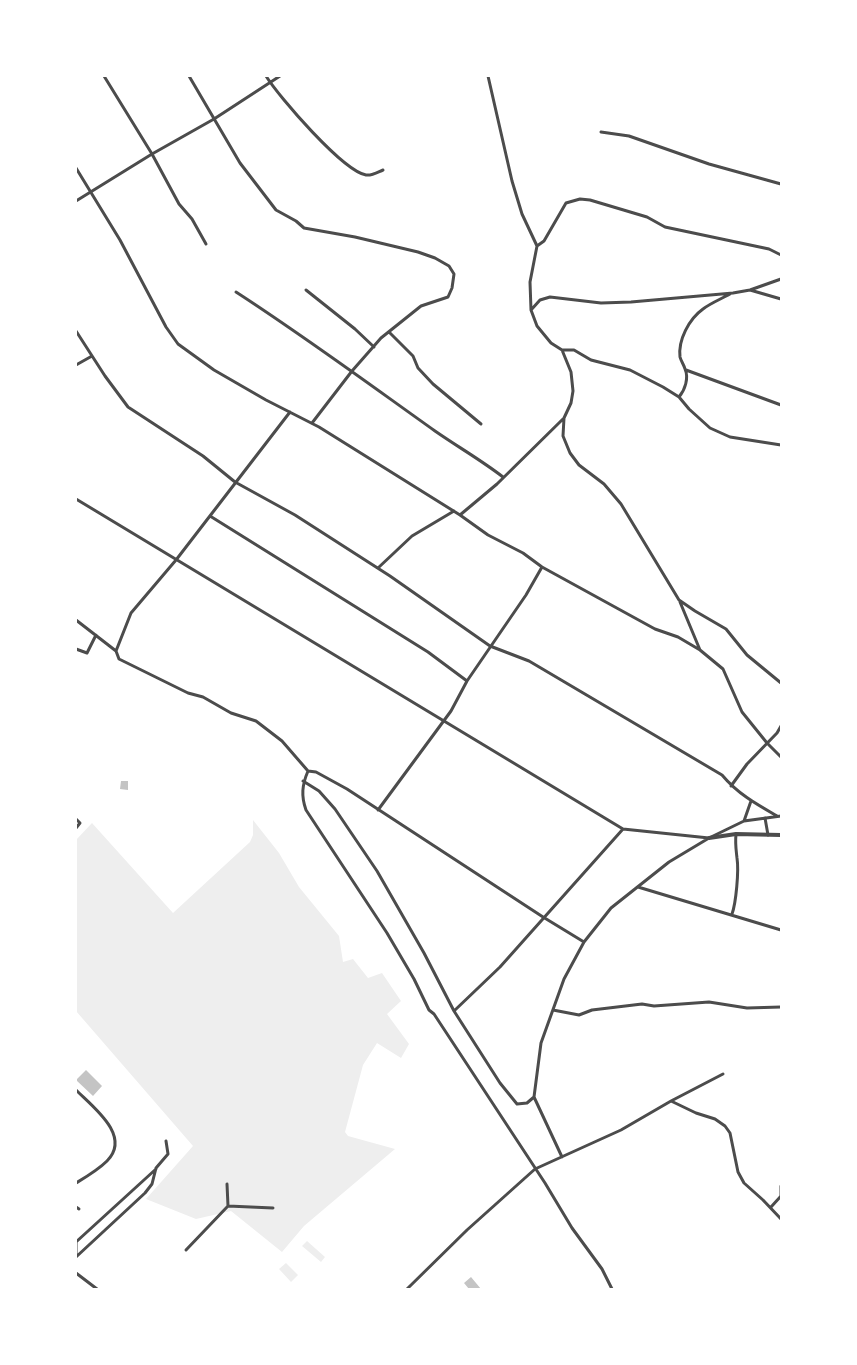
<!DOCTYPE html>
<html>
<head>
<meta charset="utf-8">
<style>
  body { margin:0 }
  #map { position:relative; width:857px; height:1365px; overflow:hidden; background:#fff; font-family:"Fira Sans Condensed",sans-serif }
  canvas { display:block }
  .frame { position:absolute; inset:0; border:77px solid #fff; pointer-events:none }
</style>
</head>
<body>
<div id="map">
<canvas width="857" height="1365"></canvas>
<div class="frame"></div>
</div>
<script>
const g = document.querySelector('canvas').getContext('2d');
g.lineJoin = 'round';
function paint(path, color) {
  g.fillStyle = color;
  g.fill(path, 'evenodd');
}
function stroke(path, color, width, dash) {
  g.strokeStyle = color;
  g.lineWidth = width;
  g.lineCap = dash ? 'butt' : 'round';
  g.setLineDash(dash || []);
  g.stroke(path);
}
paint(new Path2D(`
  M253,820L279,853L299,887L339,936L343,962L353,959L368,978L382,973L401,1001L387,1014L409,1044L401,1058L377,1043L363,1065L345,1132L348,1136L395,1149L304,1226L282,1252L231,1211L196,1219L146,1199L193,1146L76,1011V840L92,823L173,913L250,842L253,835Z
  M307,1241L325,1257L321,1262L302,1246Z
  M286,1263L298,1275L291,1282L279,1269Z`), '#eee');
paint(new Path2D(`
  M121,781H128V790L120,789Z
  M86,1070L102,1086L93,1096L76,1080Z
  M471,1277L481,1289H469L464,1283Z`), '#c4c4c4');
stroke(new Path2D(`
  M104,76L152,154L179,204L192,219L206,244
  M189,76L240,163L276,210L296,221L304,228L355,237L418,252L435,258L449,266L454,274L452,288L448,297L421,306L381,338L352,371L312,423
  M266,76C279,97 343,171 366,175C372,176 378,172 383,170
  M601,132L629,136L709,164L781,184
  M76,168L120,240L166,327L178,344L214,370L266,400L319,427L460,515L488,535L523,553L542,567L655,629L678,637L700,650L723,669L742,712L767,743L781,757
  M76,201L152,154L214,119L280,76
  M537,246L544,241L566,203L580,199L590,200L647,217L665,227L769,249L781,255
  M306,290L355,329L374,347
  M750,290L781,299
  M236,292C304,336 369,384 435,431C458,447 481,460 503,477
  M531,310L540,300L550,297L601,303L631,302L733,293L750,290L781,279
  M76,331L105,376L128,407L203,456L235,482L295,515L390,576L490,646L529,661L722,775C738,794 756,804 777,816
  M389,332L413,356L418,368L433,384L481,424
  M562,350H574L591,360L630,370L663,387L679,397L689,409L710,428L730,437L781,445
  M76,365L92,356
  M686,370L781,405
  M679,397C685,390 689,378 685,369C684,365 681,361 680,357C678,340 689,319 703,309C711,303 721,299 730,294
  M564,418L563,436L570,453L579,465L604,484L621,504L679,600L695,611L726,629L747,655L781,683
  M76,499L623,829L709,838
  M460,515L497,484L564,418L571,403L573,391L571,372L562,350L551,343L537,326L531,310L530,282L537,246L522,214L512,181L488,76
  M210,516L428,652L467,681
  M378,568L412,536L454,511
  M680,602L700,650
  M76,620L116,651L119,659L188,693L203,697L231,713L256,721L282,741L308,771
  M76,649L87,653L96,635
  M116,651L131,613L176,560L290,412
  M303,781L319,791L335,809L377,871L424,953L454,1011L500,1083L517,1104L527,1103L534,1097
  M731,786L747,764L777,733L781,726
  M378,810L451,711L467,681L526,595L542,567
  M765,818L768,835
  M76,819L80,823L76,828
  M744,821L751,801
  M638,887L781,930
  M732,914C736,903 739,871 737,858C736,849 735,844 736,834
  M584,942L543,917L347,789L316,772L308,771C302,785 301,796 306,810L387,933L414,979L429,1010L434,1014L545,1183L572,1228L602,1269L612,1289
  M553,1010L579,1015L592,1010L642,1004L654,1006L709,1002L747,1008L781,1007
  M454,1011L500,967L623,829
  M76,1090C93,1107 132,1136 107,1161C98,1170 86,1177 76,1183
  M671,1101L723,1074
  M562,1157L534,1097L541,1043L564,979L584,942L611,908L669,862L709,838L744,821L781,816
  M227,1184L228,1206L273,1208
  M76,1207L79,1209
  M771,1207L781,1196V1186
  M186,1250L228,1206
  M76,1256V1242L156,1169
  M76,1257L145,1193L152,1184L156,1168L168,1154L166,1141
  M76,1273L97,1289
  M407,1289L467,1230L535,1169L621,1130L671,1101L696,1113L715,1119L725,1126L730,1133L738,1172L744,1183L763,1200L781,1219`), '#4c4c4c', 3);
stroke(new Path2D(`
  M709,838L736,834L781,835`), '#4c4c4c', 4);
</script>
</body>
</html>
